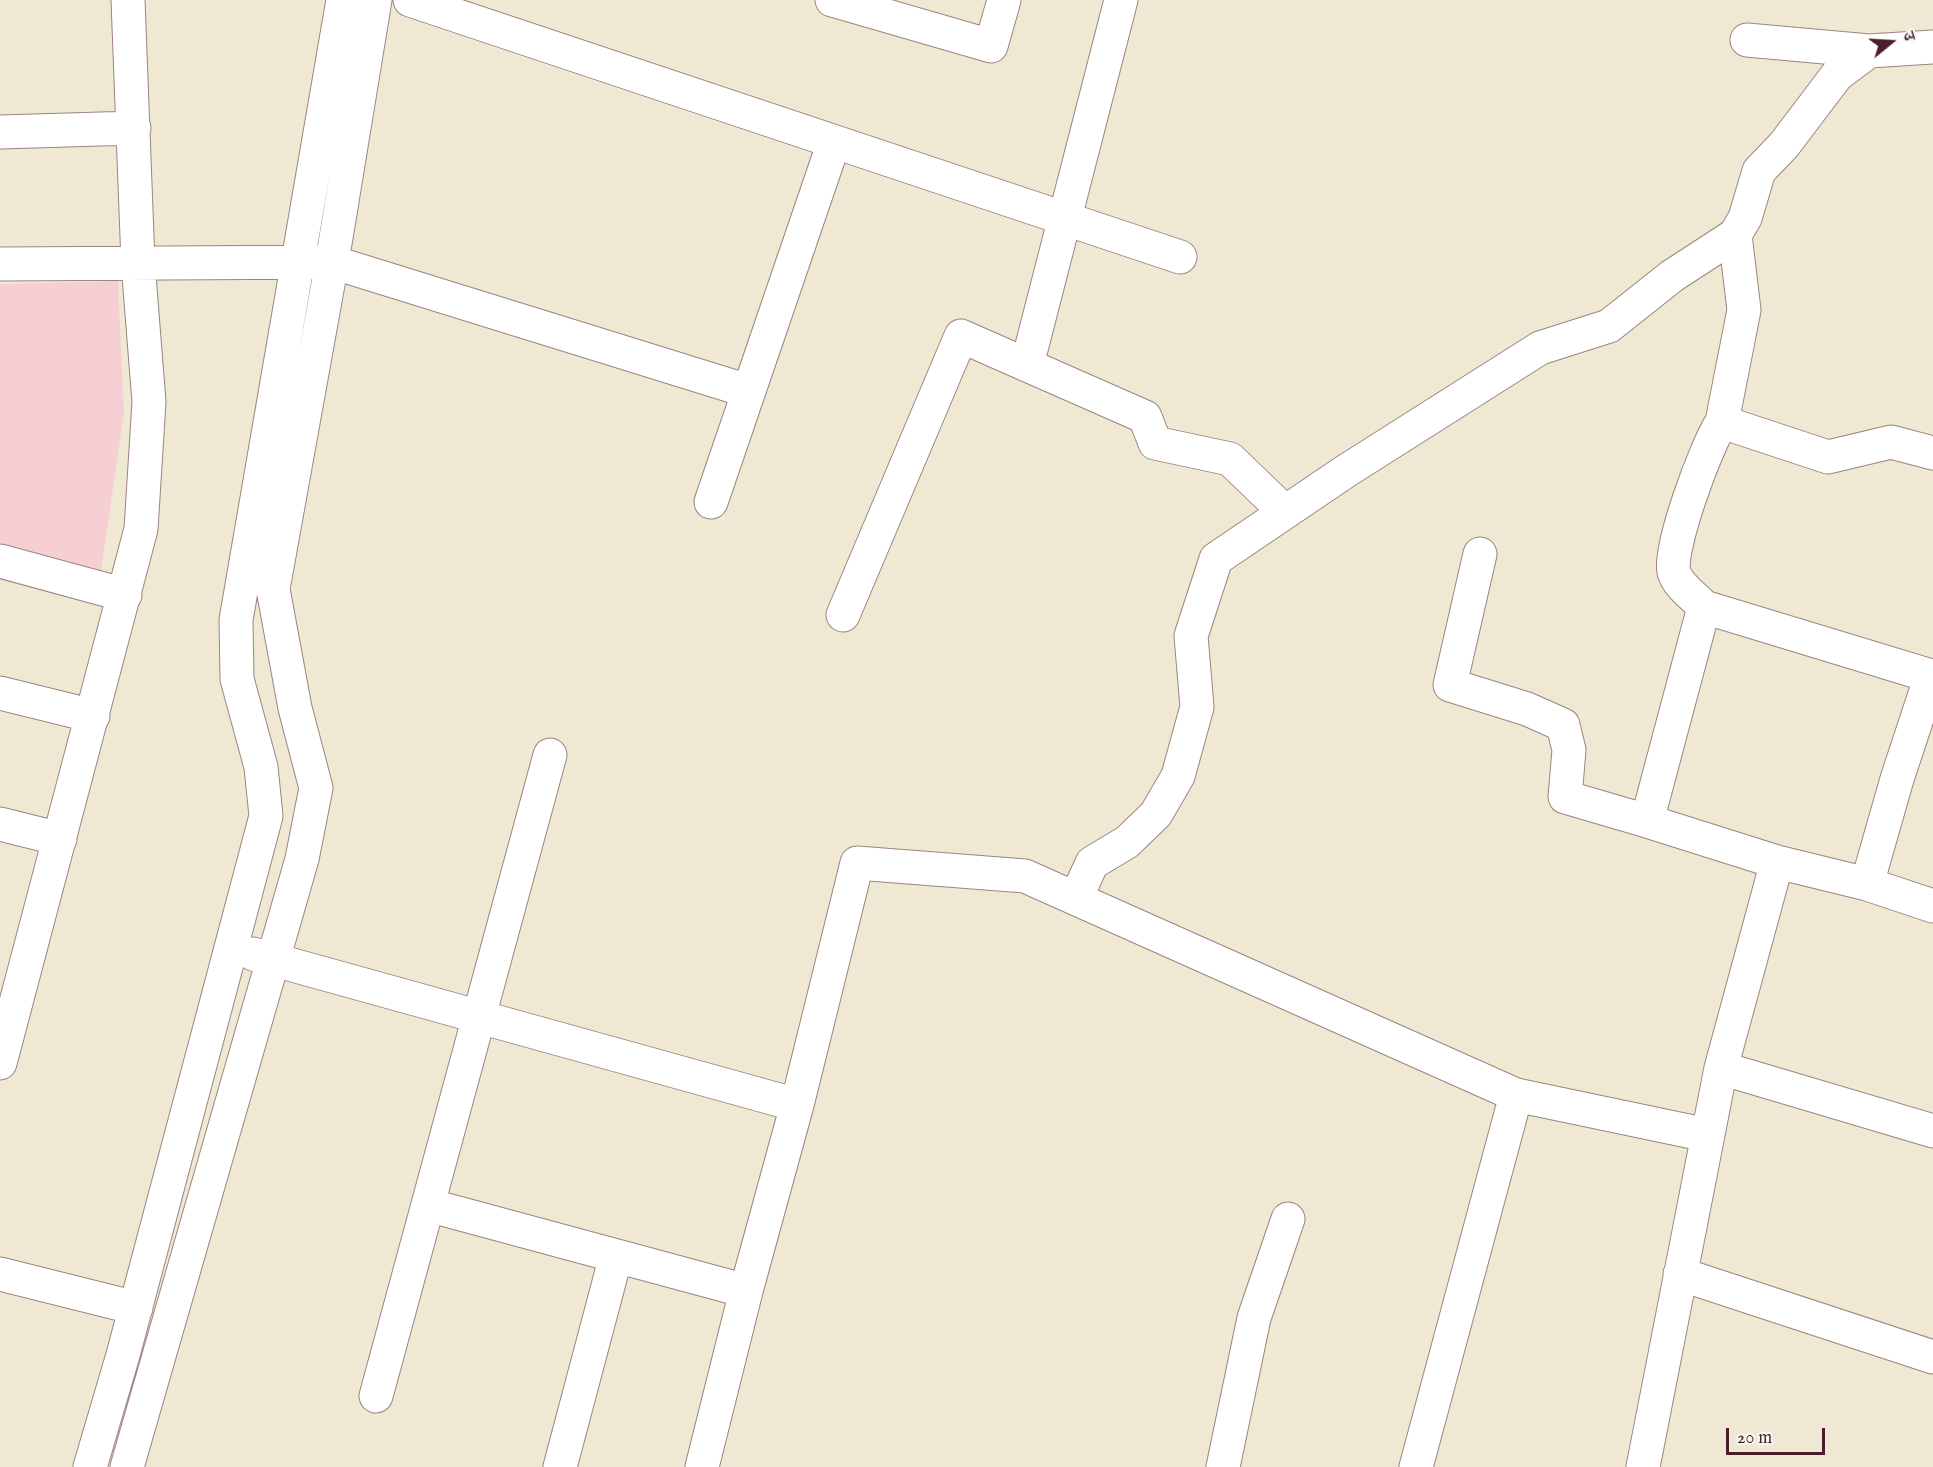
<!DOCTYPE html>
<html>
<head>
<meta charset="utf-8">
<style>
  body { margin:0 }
  #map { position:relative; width:1933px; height:1467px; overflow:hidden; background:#efe9d4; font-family:"IM FELL English","Noto Serif Devanagari",serif }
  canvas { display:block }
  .north { position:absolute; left:1861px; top:12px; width:60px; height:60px; -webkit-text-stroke:4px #f6f6f2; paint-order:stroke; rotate:72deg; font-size:16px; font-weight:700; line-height:24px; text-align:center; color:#4a1f2b }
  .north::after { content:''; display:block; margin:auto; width:21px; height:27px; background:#4a1f2b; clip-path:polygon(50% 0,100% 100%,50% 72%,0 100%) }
  .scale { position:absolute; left:1726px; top:1428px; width:99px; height:27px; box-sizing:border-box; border:3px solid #4a1f2b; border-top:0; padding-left:8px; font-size:18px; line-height:21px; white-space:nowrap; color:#4a1f2b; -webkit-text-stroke:4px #f6f6f2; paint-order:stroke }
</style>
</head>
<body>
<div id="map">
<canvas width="1933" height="1467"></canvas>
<div class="north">उ</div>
<div class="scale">20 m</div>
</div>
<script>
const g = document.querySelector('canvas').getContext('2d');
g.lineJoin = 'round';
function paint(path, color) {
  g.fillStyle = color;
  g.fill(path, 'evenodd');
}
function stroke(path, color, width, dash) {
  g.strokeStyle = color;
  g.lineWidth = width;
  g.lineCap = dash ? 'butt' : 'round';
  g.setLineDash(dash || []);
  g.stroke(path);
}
paint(new Path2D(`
  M118,281L124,413L101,571L0,544V284Z`), '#f6cfd5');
const minor = new Path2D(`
  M410,0L1180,257
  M832,0L991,46L1004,0
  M1747,40L1869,51
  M0,132L134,128
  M0,264L332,262L748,391
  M1027,365L1121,0
  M1722,422L1828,457L1891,442L1933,453
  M711,502L834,142
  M1480,554L1450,685L1527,709L1563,725L1569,750L1565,797L1647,821
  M0,561L125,595
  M1704,607L1931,676L1897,779L1867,884L1777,862L1647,821Z
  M1704,607C1695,597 1678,586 1674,572C1668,549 1707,443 1722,422L1744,310L1735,235
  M843,615L961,336L1145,417L1155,443L1230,459L1285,512
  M0,693L93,716
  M0,824L60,839
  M1867,884L1933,906
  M1076,898L1092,863L1127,842L1156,814L1178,776L1197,707L1191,636L1216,559L1346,471L1540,348L1609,326L1672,276L1735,235L1745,218L1759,171L1784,145L1837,75L1869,51L1933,47
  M253,954L797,1105L746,1291L702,1467
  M0,1063L141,529L149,402L138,263L128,0
  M1721,1068L1933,1131
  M797,1105L857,863L1025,876L1516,1095
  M428,1205L746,1291
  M0,1274L136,1308
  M1680,1274L1933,1357
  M376,1396L550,755
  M90,1467L123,1355L266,816L261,767L237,679L236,620L343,0
  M127,1467L302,859L316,788L295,708L273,589L332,262L375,0
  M560,1467L616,1256
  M1223,1467L1254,1318L1288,1219
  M1416,1467L1516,1095L1707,1135
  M1643,1467L1721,1068L1777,862`);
stroke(minor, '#9c8480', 35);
stroke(minor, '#fff', 33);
</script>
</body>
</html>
